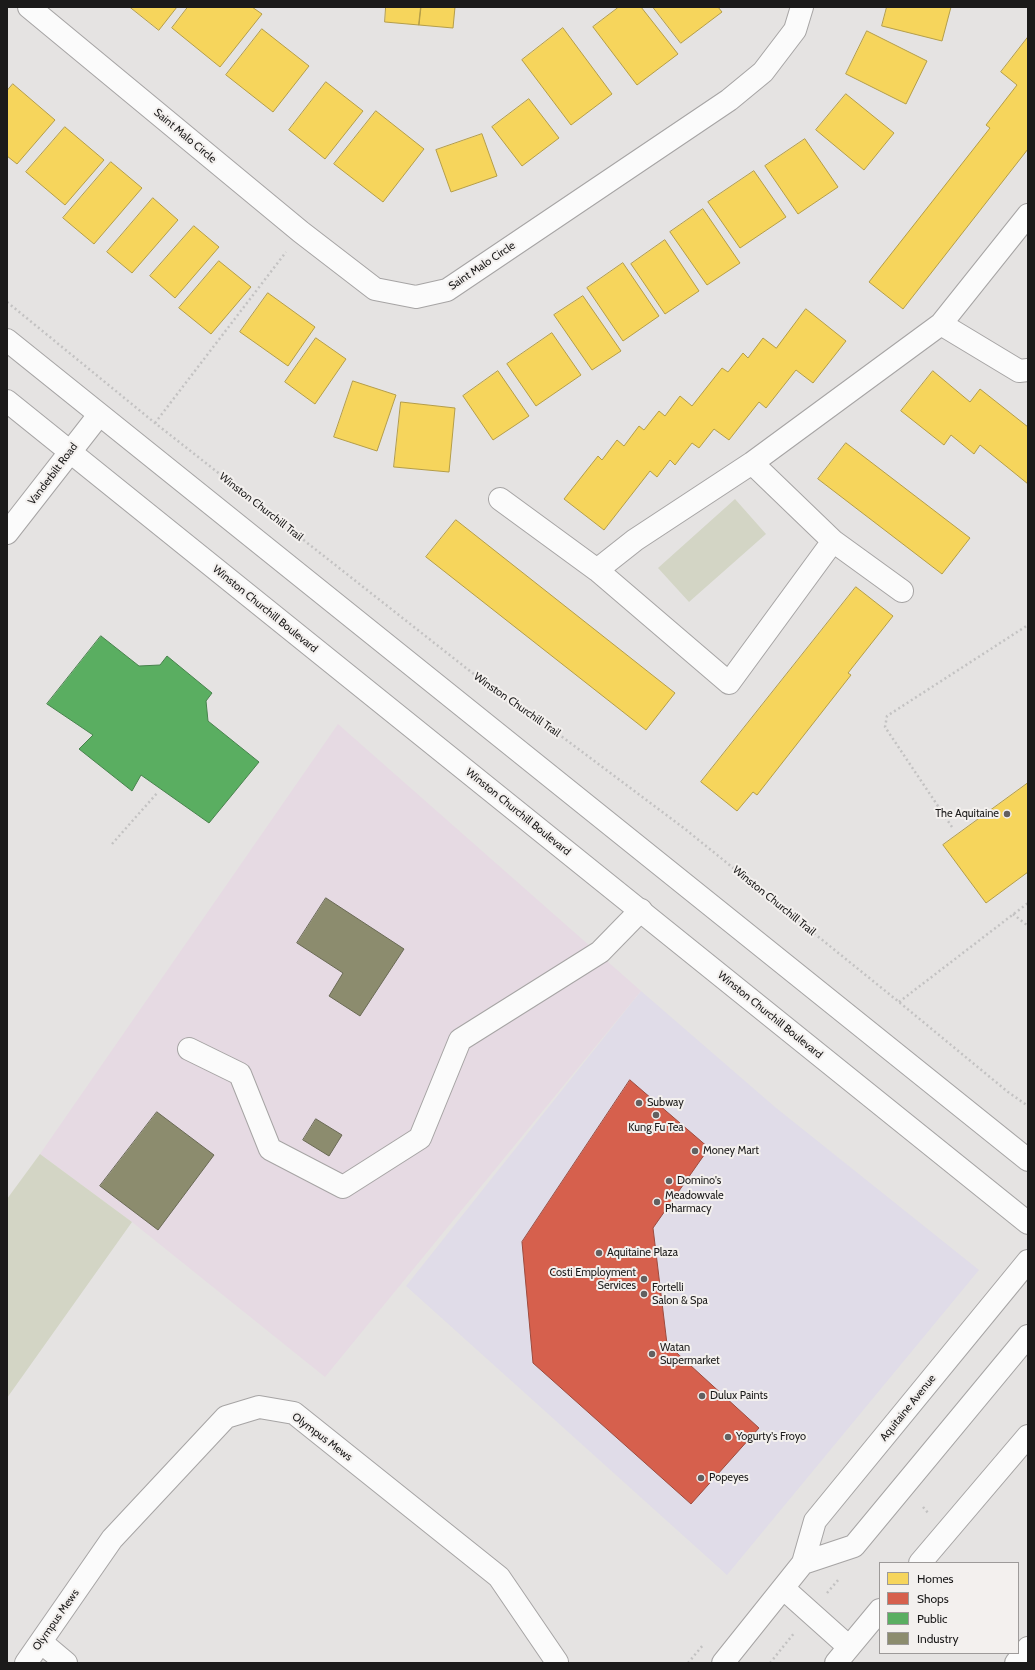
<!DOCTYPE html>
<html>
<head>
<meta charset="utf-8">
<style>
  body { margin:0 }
  #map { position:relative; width:1035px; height:1670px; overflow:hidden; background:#e5e3e2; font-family:Cabin,sans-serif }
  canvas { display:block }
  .frame { position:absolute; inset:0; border:8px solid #1b1a1a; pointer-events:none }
  .legend { position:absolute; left:879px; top:1562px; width:140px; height:92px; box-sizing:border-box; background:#f3f0ee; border:1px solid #9d9a99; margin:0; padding:5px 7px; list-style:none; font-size:12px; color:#1b1a1a }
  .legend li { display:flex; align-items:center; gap:8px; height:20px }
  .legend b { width:20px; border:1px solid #9d9a99 }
</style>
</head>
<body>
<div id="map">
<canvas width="1035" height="1670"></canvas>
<div class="frame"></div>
<ul class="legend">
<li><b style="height:11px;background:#f6d55c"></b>Homes</li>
<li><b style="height:11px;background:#d6604d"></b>Shops</li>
<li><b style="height:11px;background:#5aae61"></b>Public</li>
<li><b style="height:11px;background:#8c8c6e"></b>Industry</li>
</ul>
</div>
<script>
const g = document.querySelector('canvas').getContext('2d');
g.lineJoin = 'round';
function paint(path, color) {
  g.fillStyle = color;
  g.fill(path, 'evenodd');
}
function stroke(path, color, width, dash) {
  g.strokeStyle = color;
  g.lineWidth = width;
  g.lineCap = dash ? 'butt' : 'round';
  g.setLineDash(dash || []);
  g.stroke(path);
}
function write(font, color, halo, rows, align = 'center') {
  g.font = font + ' Cabin,sans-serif';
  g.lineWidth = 4;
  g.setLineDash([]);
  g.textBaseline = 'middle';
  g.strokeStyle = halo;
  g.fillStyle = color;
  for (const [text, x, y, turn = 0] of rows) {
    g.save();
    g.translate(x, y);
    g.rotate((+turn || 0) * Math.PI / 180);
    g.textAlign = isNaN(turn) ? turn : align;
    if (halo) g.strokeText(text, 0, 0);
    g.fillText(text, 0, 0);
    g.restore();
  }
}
paint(new Path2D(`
  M641,991L775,1107L979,1270L727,1575L406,1286Z`), '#e0dce8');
paint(new Path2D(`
  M338,724L641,991L325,1377L132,1222L40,1154Z`), '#e6dae3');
paint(new Path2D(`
  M735,499L766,534L689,602L658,568Z
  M40,1154L132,1222L7,1398V1199Z`), '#d3d5c5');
const homes = new Path2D(`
  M130,7H177L159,30Z
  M188,7H252L262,14L220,67L172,28Z
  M386,7H421L419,25L385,22Z
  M421,7H455L453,28L419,25Z
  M619,7H641L678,54L637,85L593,27Z
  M653,7H718L722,12L681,43Z
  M887,7H951L942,41L882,26Z
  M563,28L612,94L571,125L522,60Z
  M262,29L309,66L273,112L226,75Z
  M867,31L927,61L906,104L846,74Z
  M1028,37V149L903,309L869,282L990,128L986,125L1017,85L1001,72Z
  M326,82L363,111L325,159L289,130Z
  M13,84L55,120L17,164L7,156V91Z
  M846,94L894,133L864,170L816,130Z
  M529,99L559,138L522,166L492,127Z
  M376,111L424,149L383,202L334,164Z
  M65,127L104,160L65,205L26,172Z
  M482,134L497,176L451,192L436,150Z
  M805,139L838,187L798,214L765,166Z
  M111,162L142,188L94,244L63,218Z
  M754,171L786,217L740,248L708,202Z
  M153,198L178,220L132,273L107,252Z
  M703,209L740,263L707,285L670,232Z
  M194,226L219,247L175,298L150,276Z
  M665,240L699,291L665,314L631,264Z
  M219,261L251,287L211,334L179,308Z
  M623,263L659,316L623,341L587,288Z
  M268,293L315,327L288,366L240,332Z
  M583,296L621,351L592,370L554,315Z
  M806,309L846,341L813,383L796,370L766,408L759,402L729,440L714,429L699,448L692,443L675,465L670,460L657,477L650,471L604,530L564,499L598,456L602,460L617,440L624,446L639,426L644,430L659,411L665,416L680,396L692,406L722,368L728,372L743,353L748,358L763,338L776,348Z
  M552,333L581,375L536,406L507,364Z
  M316,338L346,359L315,404L285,382Z
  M498,371L529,416L493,440L463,396Z
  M933,371L970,402L980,389L1028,427V484L980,445L974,454L951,435L944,445L901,411Z
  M353,381L396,395L377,451L334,437Z
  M401,402L455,408L449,472L394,467Z
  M846,443L970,538L942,574L818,479Z
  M456,520L675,693L646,730L426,557Z
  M856,587L893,616L848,673L851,675L757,795L753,792L737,811L701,782Z
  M1028,783V872L986,903L943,845Z`);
paint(homes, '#f6d55c');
stroke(homes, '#b49d48', 1);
const shops = new Path2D(`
  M630,1080L709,1148L653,1228L667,1344L759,1428L691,1504L533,1363L522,1242Z`);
paint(shops, '#d6604d');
stroke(shops, '#9e4b3e', 1);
const public = new Path2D(`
  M101,636L139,666L160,665L167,656L212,693L206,701L208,721L259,762L209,823L141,775L132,791L79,749L93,735L47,704Z`);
paint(public, '#5aae61');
stroke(public, '#47824c', 1);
const industry = new Path2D(`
  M326,898L404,949L360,1016L329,996L343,973L297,943Z
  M157,1112L214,1155L158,1230L100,1186Z
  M316,1119L342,1135L329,1156L303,1140Z`);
paint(industry, '#8c8c6e');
stroke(industry, '#6a6a55', 1);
const minor = new Path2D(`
  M29,7L301,232L375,289L416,297L447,290L729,100L763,72L795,30L802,7
  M941,324L1019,371L1028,370
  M752,463L833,541
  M500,499L597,570
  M7,533L99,415
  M902,591L833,541L729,683L597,570L635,540L752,463L941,324L1028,215
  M189,1049L240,1074L270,1149L343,1187L420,1138L460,1040L600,952L641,910
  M803,1563L854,1546L1028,1336
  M920,1563L1028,1436
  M783,1588L849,1647
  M41,1642L66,1663
  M26,1663L112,1539L226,1417L259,1407L294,1413L499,1577L557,1662
  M723,1663L803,1563L815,1521L1028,1261
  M836,1663L880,1610
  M1016,1663L1028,1648`);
const major = new Path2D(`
  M7,340L1028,1160
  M7,401L1028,1223`);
stroke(minor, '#a6a4a4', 24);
stroke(major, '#a6a4a4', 24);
stroke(new Path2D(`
  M7,302L155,423L508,701L541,721L685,829L899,1002L1008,1092L1028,1106
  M155,423L286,252
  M952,827L885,727L887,716L1028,625
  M112,844L158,792
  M1013,914L1028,926
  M899,1002L1028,903
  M923,1507L929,1514
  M827,1593L839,1579
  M688,1663L703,1645
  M770,1663L795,1632`), '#c3c2c2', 2.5, [2, 3]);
stroke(minor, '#fbfbfb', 22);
stroke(major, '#fbfbfb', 22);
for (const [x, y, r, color] of [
  [1007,814,4,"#626060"],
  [639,1103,4,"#626060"],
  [656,1115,4,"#626060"],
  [695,1151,4,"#626060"],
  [669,1181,4,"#626060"],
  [657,1202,4,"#626060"],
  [599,1253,4,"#626060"],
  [644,1279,4,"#626060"],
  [644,1294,4,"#626060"],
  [652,1354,4,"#626060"],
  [702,1396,4,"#626060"],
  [728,1437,4,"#626060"],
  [701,1478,4,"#626060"]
]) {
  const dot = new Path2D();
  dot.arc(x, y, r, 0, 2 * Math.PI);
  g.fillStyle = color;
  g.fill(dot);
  stroke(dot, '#f3f0ee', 1.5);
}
write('11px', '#1b1a1a', '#f3f0ee', [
  ["Saint Malo Circle",185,136,40],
  ["Saint Malo Circle",482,266,-34],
  ["Vanderbilt Road",53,474,-53],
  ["Winston Churchill Trail",261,507,38],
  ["Winston Churchill Boulevard",265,609,39],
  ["Winston Churchill Trail",517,705,35],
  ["Winston Churchill Boulevard",518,812,39],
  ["Winston Churchill Trail",774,901,39],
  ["Winston Churchill Boulevard",770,1015,39],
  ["Aquitaine Avenue",908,1408,-51],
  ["Olympus Mews",322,1437,37],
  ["Olympus Mews",56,1620,-55]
]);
write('11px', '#1b1a1a', '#f3f0ee', [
  ["The Aquitaine",999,814,"right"],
  ["Subway",647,1103],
  ["Kung Fu Tea",656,1128,"center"],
  ["Money Mart",703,1151],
  ["Domino's",677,1181],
  ["Meadowvale",665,1196],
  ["Pharmacy",665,1209],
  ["Aquitaine Plaza",607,1253],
  ["Costi Employment",636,1273,"right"],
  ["Services",636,1286,"right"],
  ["Fortelli",652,1288],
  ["Salon & Spa",652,1301],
  ["Watan",660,1348],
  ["Supermarket",660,1361],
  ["Dulux Paints",710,1396],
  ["Yogurty's Froyo",736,1437],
  ["Popeyes",709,1478]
], 'left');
</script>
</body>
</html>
